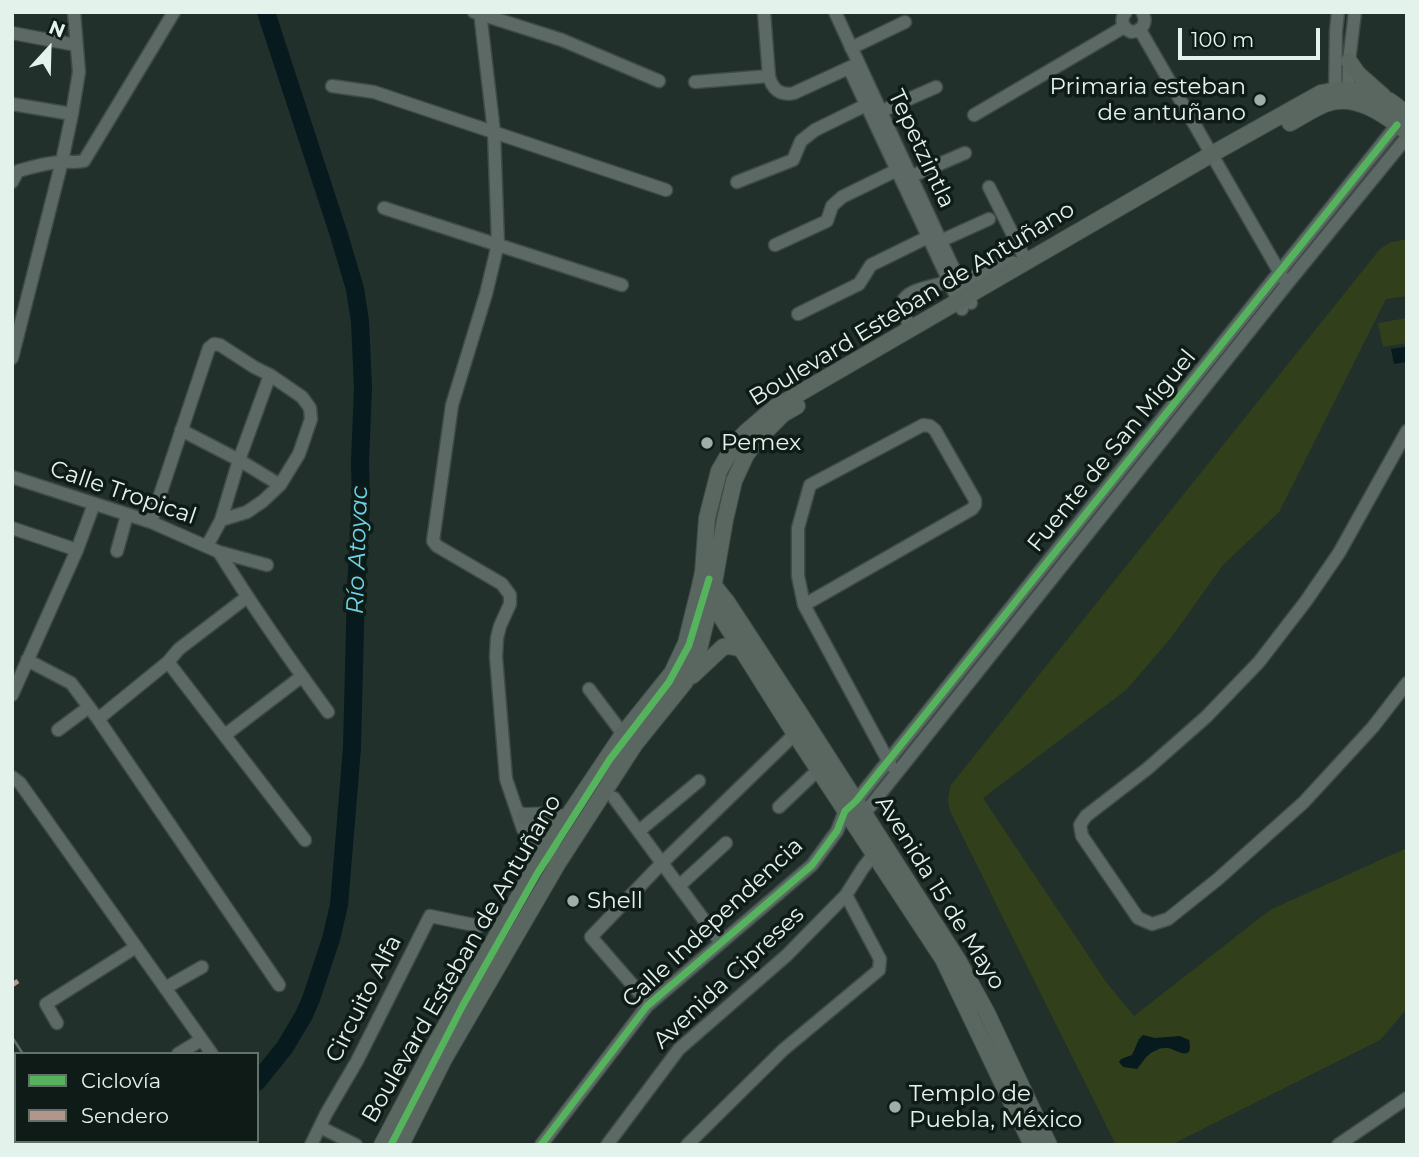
<!DOCTYPE html>
<html>
<head>
<meta charset="utf-8">
<style>
  body { margin:0 }
  #map { position:relative; width:1419px; height:1157px; overflow:hidden; background:#21302b; font-family:Montserrat,sans-serif }
  canvas { display:block }
  .frame { position:absolute; inset:0; border:14px solid #e3f3ec; pointer-events:none }
  .legend { position:absolute; left:14px; top:1052px; width:245px; height:91px; box-sizing:border-box; background:#0f1b16; border:2px solid #64716c; margin:0; padding:9px 12px; list-style:none; font-size:21px; color:#e3f3ec }
  .legend li { display:flex; align-items:center; gap:14px; height:35px }
  .legend b { width:35px; border:2px solid #64716c }
  .north { position:absolute; left:14px; top:14px; width:70px; height:70px; -webkit-text-stroke:5px #0f1b16; paint-order:stroke; rotate:22deg; font-size:19px; font-weight:700; line-height:28px; text-align:center; color:#e3f3ec }
  .north::after { content:''; display:block; margin:auto; width:24px; height:32px; background:#e3f3ec; clip-path:polygon(50% 0,100% 100%,50% 72%,0 100%) }
  .scale { position:absolute; left:1178px; top:28px; width:142px; height:32px; box-sizing:border-box; border:4px solid #e3f3ec; border-top:0; padding-left:9px; font-size:21px; line-height:24px; white-space:nowrap; color:#e3f3ec; -webkit-text-stroke:5px #0f1b16; paint-order:stroke }
</style>
</head>
<body>
<div id="map">
<canvas width="1419" height="1157"></canvas>
<div class="frame"></div>
<ul class="legend">
<li><b style="height:9px;background:#56b35d"></b>Ciclovía</li>
<li><b style="height:9px;background:#b2968c"></b>Sendero</li>
</ul>
<div class="north">N</div>
<div class="scale">100 m</div>
</div>
<script>
const g = document.querySelector('canvas').getContext('2d');
g.lineJoin = 'round';
function paint(path, color) {
  g.fillStyle = color;
  g.fill(path, 'evenodd');
}
function stroke(path, color, width, dash) {
  g.strokeStyle = color;
  g.lineWidth = width;
  g.lineCap = dash ? 'butt' : 'round';
  g.setLineDash(dash || []);
  g.stroke(path);
}
function write(font, color, halo, rows, align = 'center') {
  g.font = font + ' Montserrat,sans-serif';
  g.lineWidth = 7;
  g.setLineDash([]);
  g.textBaseline = 'middle';
  g.strokeStyle = halo;
  g.fillStyle = color;
  for (const [text, x, y, turn = 0] of rows) {
    g.save();
    g.translate(x, y);
    g.rotate((+turn || 0) * Math.PI / 180);
    g.textAlign = isNaN(turn) ? turn : align;
    if (halo) g.strokeText(text, 0, 0);
    g.fillText(text, 0, 0);
    g.restore();
  }
}
paint(new Path2D(`
  M1407,239V296L1386,299L1279,512L1223,565L1170,639L1126,690L983,798L1106,982L1134,1016L1270,910L1407,848V1009L1380,1040L1171,1145H1116L953,817C947,805 947,798 951,785L1380,249L1389,243Z
  M1407,318V343L1383,347L1378,323Z`), '#31401b');
paint(new Path2D(`
  M1405,347L1407,362L1394,364L1391,349Z
  M1143,1035L1155,1038L1180,1036L1189,1040C1194,1063 1177,1050 1168,1048C1164,1048 1160,1048 1157,1050C1147,1053 1143,1062 1137,1069L1123,1067L1119,1062L1121,1059L1132,1055L1139,1039Z`), '#071a1d');
stroke(new Path2D(`
  M257,1082L285,1047L304,1015L311,999L331,939L339,905L352,748L356,587L361,503L360,462L363,387L360,321L355,289L339,235L266,12
  M197,1145L200,1141`), '#071a1d', 18);
const minor = new Path2D(`
  M474,12L562,40L659,81
  M480,12L494,132L498,244L486,294L452,405L433,541L437,546L502,584L510,595V604L500,626L497,638L496,657L506,779L523,829L544,852L558,863
  M764,12L769,76C772,89 780,96 794,93L855,65
  M835,12L950,261L971,303
  M1126,12C1119,20 1123,28 1131,32C1143,31 1148,22 1142,12
  M1140,30L1283,278
  M12,33L76,45
  M851,48L905,22
  M849,68L962,309
  M695,82L769,76
  M332,86L374,92L666,190
  M1348,98L1349,61L1355,12
  M1335,99L1336,31L1338,12
  M12,104L72,114
  M875,114L936,87
  M974,115L1124,27
  M905,179L965,153
  M12,182L18,171C32,167 45,163 60,162C68,161 75,163 84,161L174,12
  M737,182L793,160L801,141L815,130L866,105
  M989,187L1026,261
  M384,208L622,285
  M936,243L989,219
  M775,245L827,221L832,206L842,197L897,170
  M962,285C979,275 1000,254 1020,265
  M798,314L859,284L871,265L928,237
  M911,329C908,322 903,314 902,307C901,288 936,287 949,281
  M12,358L62,161L72,114L79,72L74,12
  M181,430L239,460L280,485
  M1407,431L1339,553L1306,601L1259,662L1206,717L1147,769L1086,816L1080,825L1082,836L1138,918L1152,924L1168,919L1218,879L1304,802L1373,727L1407,683
  M12,477L151,522L219,552L267,565
  M151,522L209,348L214,344L220,345L254,367L270,375L302,397L310,408L311,419L299,454L280,485L263,501L247,512L221,520
  M12,528L77,550
  M207,546L221,520L239,460L270,375
  M117,551L127,515
  M219,552C253,607 290,660 328,712
  M804,605L972,509L975,505V500L935,430L930,426L923,425L810,485L798,528V576L804,605L891,766
  M27,660L71,683L98,719L279,985
  M168,662L305,840
  M589,689L623,734
  M12,695L77,550L94,504
  M98,719L168,662L179,649L247,597
  M58,730L89,707
  M225,735L301,677
  M12,777L20,783L212,1054
  M614,798L721,943
  M779,807L818,770
  M521,813L554,848
  M859,818L864,814L1287,284L1407,137
  M639,831L699,781
  M679,886L726,843
  M165,988L202,967
  M643,997L591,937L662,863L801,728
  M57,1023L46,1004L136,947
  M178,1054L201,1040
  M12,1101L16,1099
  M320,1127L356,1145
  M35,1145L42,1141
  M311,1145L326,1114L357,1061L430,916L479,926
  M541,1145L647,1006L812,865L837,831L845,811L856,801L1397,125
  M607,1145L679,1049L787,955L846,895L863,868L874,854L881,849
  M687,1145L783,1050L879,970L880,959L846,895
  M1338,1145L1407,1098`);
const major = new Path2D(`
  M1349,61L1358,74L1383,96
  M1290,123C1301,117 1313,109 1325,104C1355,92 1385,115 1407,132
  M711,582L727,602L806,723L958,960L987,1013L1049,1145
  M708,596L795,734L943,959L1032,1145
  M692,676L723,647L730,646L742,649
  M524,816L552,815L565,819
  M382,1145L432,1050L544,852L623,734L672,673L686,643L700,586L703,572L707,518L719,471L734,445L746,432L774,408L1212,154L1321,93C1342,88 1369,90 1388,100C1395,104 1401,110 1407,114
  M401,1145L444,1059L558,863L635,744L685,682L698,654L711,600L725,520L734,481L746,455L756,441L783,414L797,406`);
stroke(minor, '#3e4b46', 15);
stroke(major, '#3e4b46', 18);
stroke(minor, '#5d6964', 12);
stroke(major, '#5a6761', 16);
stroke(new Path2D(`
  M12,1037L23,1054
  M82,1141L84,1145`), '#5e6a66', 2.5);
stroke(new Path2D(`
  M12,985L18,981`), '#b2968c', 5, [10, 5]);
stroke(new Path2D(`
  M391,1145L463,1005L537,874L610,759L669,682L689,645L709,579
  M541,1145L647,1006L812,865L837,831L845,811L856,801L1397,125`), '#56b35d', 7);
for (const [x, y, r, color] of [
  [1260,100,7,"#9fafa8"],
  [707,443,7,"#9fafa8"],
  [573,901,7,"#9fafa8"],
  [895,1107,7,"#9fafa8"]
]) {
  const dot = new Path2D();
  dot.arc(x, y, r, 0, 2 * Math.PI);
  g.fillStyle = color;
  g.fill(dot);
  stroke(dot, '#0f1b16', 2.5);
}
write('23px', '#e3f3ec', '#0f1b16', [
  ["Primaria esteban",1246,87,"right"],
  ["de antuñano",1246,113,"right"],
  ["Pemex",721,443],
  ["Shell",587,901],
  ["Templo de",909,1094],
  ["Puebla, México",909,1120]
], 'left');
write('23px', '#e3f3ec', '#0f1b16', [
  ["Tepetzintla",921,149,65],
  ["Boulevard Esteban de Antuñano",912,304,-31],
  ["Fuente de San Miguel",1112,451,-51],
  ["Calle Tropical",123,493,19],
  ["Avenida 15 de Mayo",940,893,58],
  ["Calle Independencia",713,923,-43],
  ["Boulevard Esteban de Antuñano",462,959,-60],
  ["Avenida Cipreses",729,978,-43],
  ["Circuito Alfa",364,999,-63]
]);
write('italic 24px', '#6dd3e5', '#0f1b16', [
  ["Río Atoyac",358,550,-88]
]);
</script>
</body>
</html>
